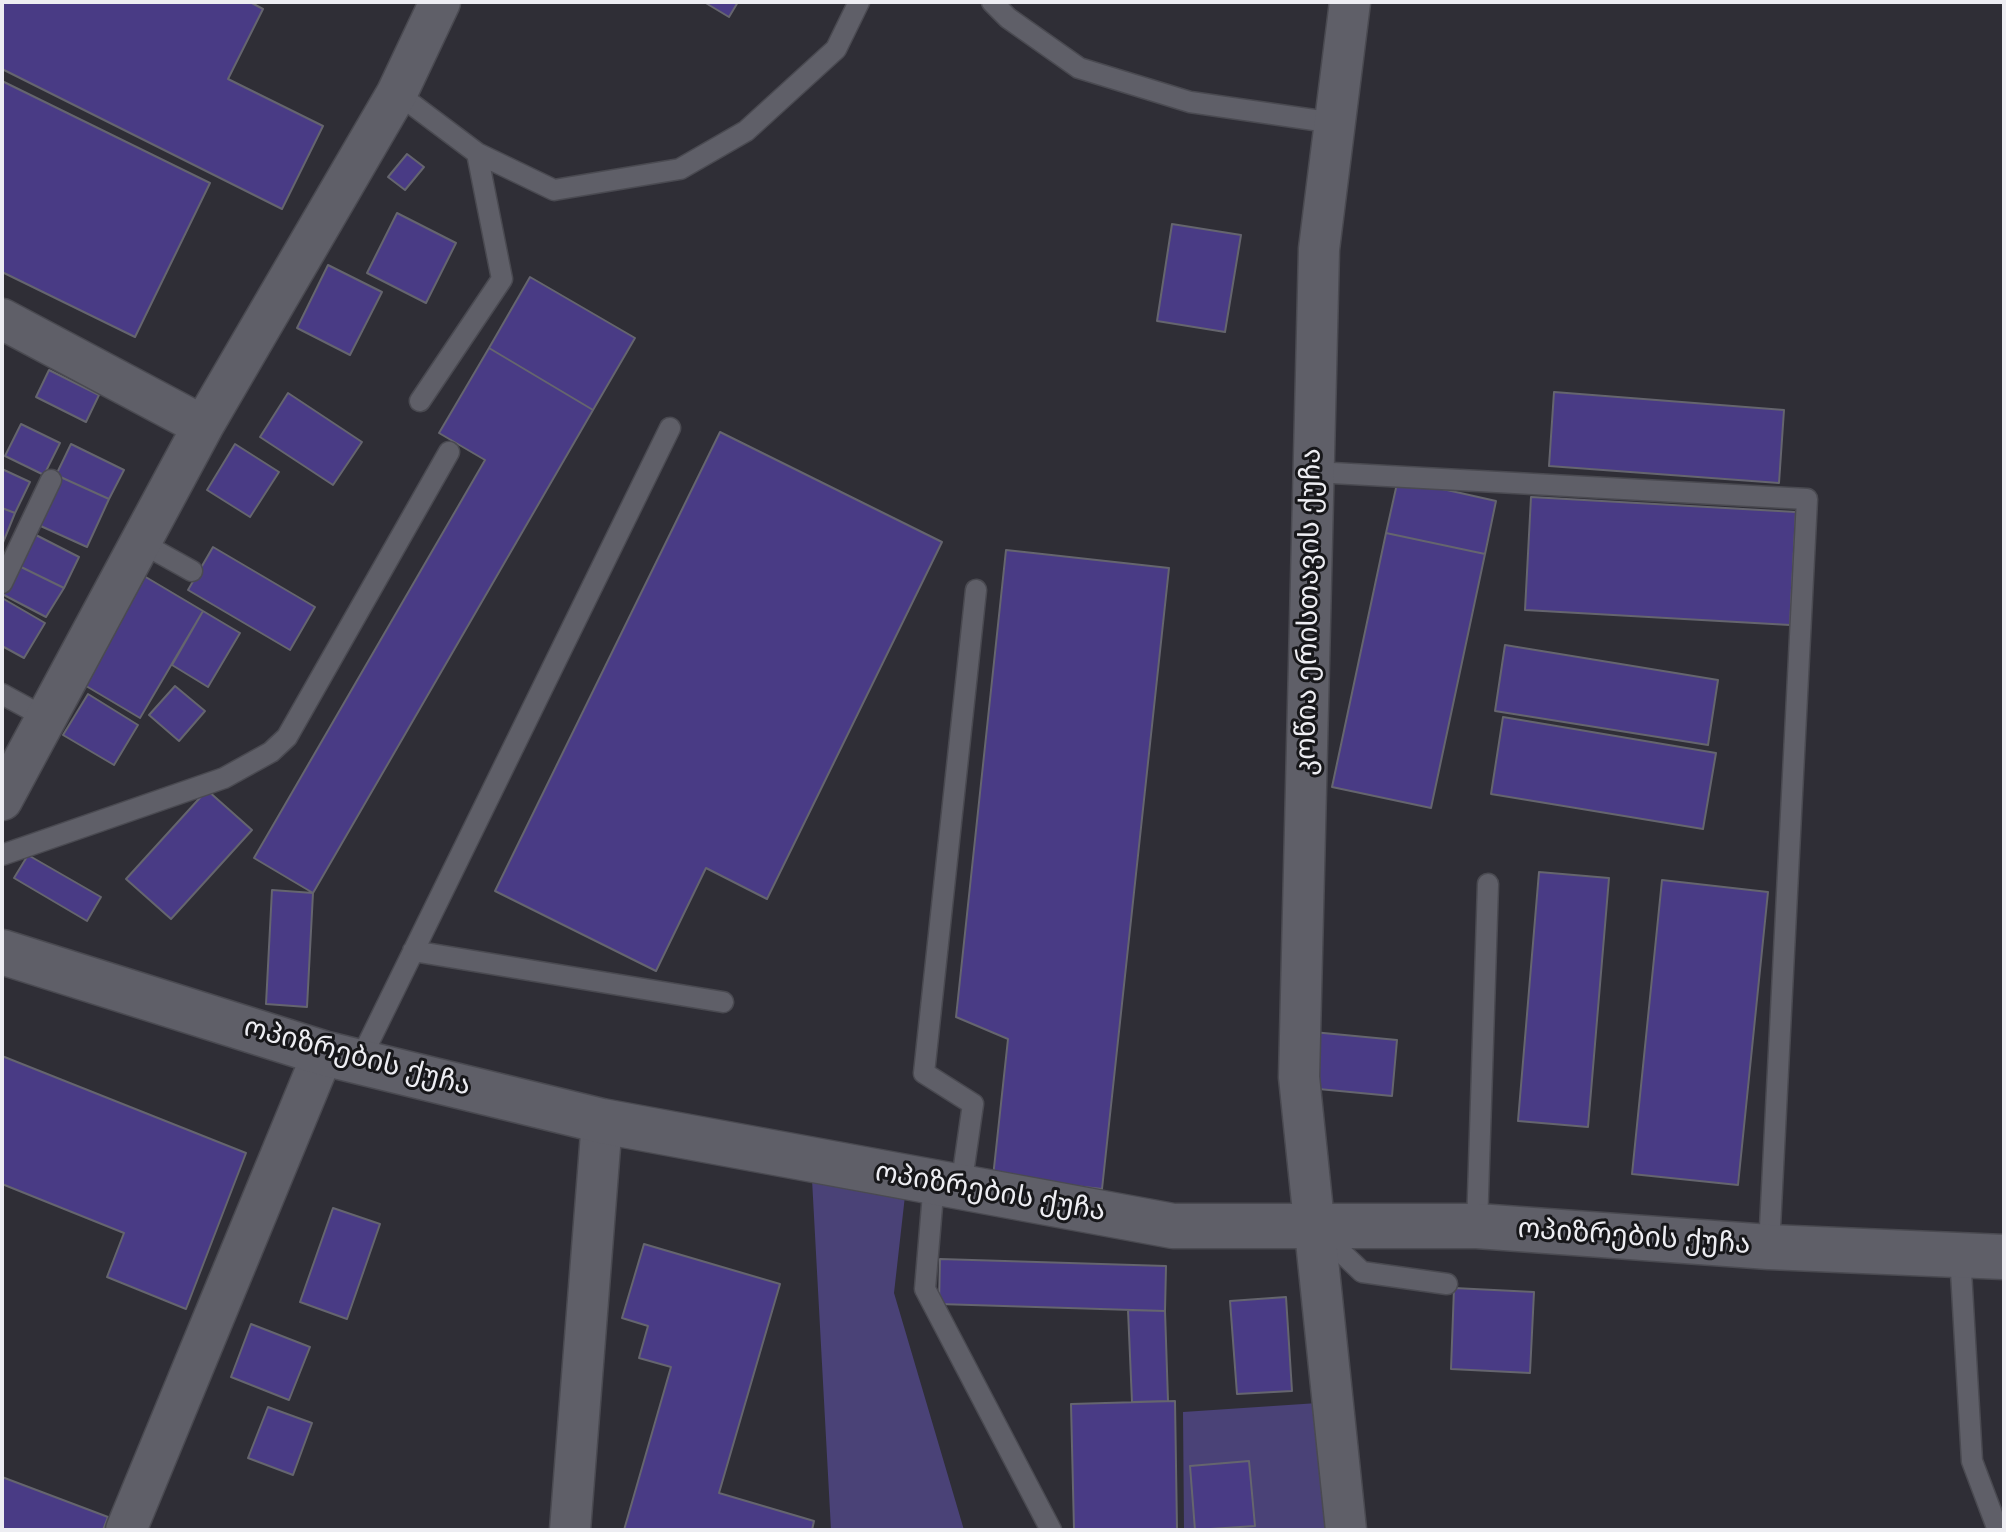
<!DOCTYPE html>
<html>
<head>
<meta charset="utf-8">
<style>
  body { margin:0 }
  #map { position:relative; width:2006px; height:1532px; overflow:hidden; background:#2f2e36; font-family:Poppins,sans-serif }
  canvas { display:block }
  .frame { position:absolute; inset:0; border:4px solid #ededf2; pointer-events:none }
</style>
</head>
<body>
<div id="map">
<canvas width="2006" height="1532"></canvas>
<div class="frame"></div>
</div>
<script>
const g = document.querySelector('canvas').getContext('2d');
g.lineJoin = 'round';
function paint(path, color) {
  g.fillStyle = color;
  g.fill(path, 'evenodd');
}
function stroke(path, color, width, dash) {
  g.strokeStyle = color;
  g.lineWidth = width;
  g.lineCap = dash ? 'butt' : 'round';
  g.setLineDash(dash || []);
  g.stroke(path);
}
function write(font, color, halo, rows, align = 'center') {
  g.font = font + ' Poppins,"Noto Sans Georgian",sans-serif';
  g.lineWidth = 6;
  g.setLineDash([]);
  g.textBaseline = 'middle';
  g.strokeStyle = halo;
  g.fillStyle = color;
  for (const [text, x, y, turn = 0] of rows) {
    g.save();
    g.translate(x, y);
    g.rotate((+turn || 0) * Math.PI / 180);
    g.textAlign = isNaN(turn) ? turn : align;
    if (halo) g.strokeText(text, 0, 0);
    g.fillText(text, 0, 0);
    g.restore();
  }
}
paint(new Path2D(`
  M811,1161L907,1178L894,1293L964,1530H831Z
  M1333,1402L1346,1530H1184L1183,1412Z`), '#4a4277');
const building = new Path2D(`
  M2,2H250L263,9L228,79L323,126L282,209L2,69Z
  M704,2H738L729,17Z
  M2,81L210,183L135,337L2,272Z
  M407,154L424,167L405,190L388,177Z
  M397,213L456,243L426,303L367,273Z
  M1172,224L1241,235L1225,332L1157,321Z
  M328,265L382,292L350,355L297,328Z
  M530,277L635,338L593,410L489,348Z
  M489,348L593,410L313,893L254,858L485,460L439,433Z
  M49,370L99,395L86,422L36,397Z
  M1554,392L1784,410L1779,483L1549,466Z
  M288,393L362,442L333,485L260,437Z
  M21,424L60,443L44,475L5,456Z
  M720,432L942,542L767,899L706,868L656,971L495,891Z
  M71,444L124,470L109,499L56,475Z
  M235,444L279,472L250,517L207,490Z
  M2,469L30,482L15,513L2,508Z
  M56,475L109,499L87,547L34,523Z
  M1398,479L1496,501L1485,554L1386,533Z
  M1531,497L1796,512L1790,625L1525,610Z
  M2,508L15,513L2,545Z
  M32,533L79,557L64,588L17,565Z
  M1386,533L1485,554L1431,808L1332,787Z
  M213,547L315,607L290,650L188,590Z
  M1006,550L1169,568L1102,1189L993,1177L1008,1039L956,1017Z
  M17,565L64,588L46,617L2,594Z
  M144,576L203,611L140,718L81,683Z
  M2,598L45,623L24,658L2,646Z
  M203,611L240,633L208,687L172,665Z
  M1505,645L1718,680L1708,745L1495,711Z
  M175,686L205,711L179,741L149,715Z
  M88,694L138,725L114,765L63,735Z
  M1503,717L1716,753L1703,829L1491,794Z
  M207,790L252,830L171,919L126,879Z
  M28,855L101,897L87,921L14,878Z
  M1539,872L1609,878L1588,1127L1518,1121Z
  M1662,880L1768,892L1738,1185L1632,1174Z
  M272,890L313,893L307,1007L266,1004Z
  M1313,1032L1397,1040L1392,1096L1308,1088Z
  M2,1056L246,1153L186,1309L107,1277L124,1233L2,1184Z
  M333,1208L380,1224L347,1319L300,1302Z
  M644,1244L780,1284L719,1493L814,1521L812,1530H624L671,1367L639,1358L648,1326L622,1318Z
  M940,1259L1166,1266L1165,1311L939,1304Z
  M1454,1288L1534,1292L1530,1373L1451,1369Z
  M1286,1297L1292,1391L1237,1394L1230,1301Z
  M1128,1310L1165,1311L1168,1401L1132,1402Z
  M251,1324L310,1347L289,1400L231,1377Z
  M1175,1401L1177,1530H1074L1071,1404Z
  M268,1407L312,1423L293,1475L248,1458Z
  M1249,1461L1255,1526L1195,1530L1190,1466Z
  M2,1477L108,1517L103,1530H2Z`);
paint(building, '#493b85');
stroke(building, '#65656e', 2);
const lane = new Path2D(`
  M992,2L1008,18L1079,68L1190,102L1335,123
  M397,93L477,153L502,279L420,401
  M477,153L554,190L680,169L746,131L836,49L859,2
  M1314,472L1807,499L1769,1247
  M140,542L192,571
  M2,583L51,480
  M2,694L46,718
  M2,855L224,778L271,752L287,737L449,452
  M413,951L723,1002
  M359,1062L670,428
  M934,1182L925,1289L1051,1530
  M961,1187L973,1104L924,1073L976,590
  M1477,1226L1488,884
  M1320,1232L1362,1272L1447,1284
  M1960,1254L1972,1461L1998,1530`);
const street = new Path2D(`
  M2,319L203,426
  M2,800L203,426L397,93L440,2
  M126,1530L323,1053
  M570,1530L602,1121
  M1346,1530L1299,1077L1319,249L1350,2`);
const secondary = new Path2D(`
  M2,952L323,1053L602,1121L1173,1226H1477L1769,1247L2004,1257`);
stroke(lane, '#4a4a51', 23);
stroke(street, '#4a4a51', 43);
stroke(secondary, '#4a4a51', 47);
stroke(lane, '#5f5f68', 20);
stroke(street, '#5f5f68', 40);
stroke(secondary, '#5f5f68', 44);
write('28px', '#ededf2', '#17171a', [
  ["კოწია ერისთავის ქუჩა",1310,612,-89],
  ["ოპიზრების ქუჩა",357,1058,15],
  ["ოპიზრების ქუჩა",990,1193,10],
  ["ოპიზრების ქუჩა",1634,1238,4]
]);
</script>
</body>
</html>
